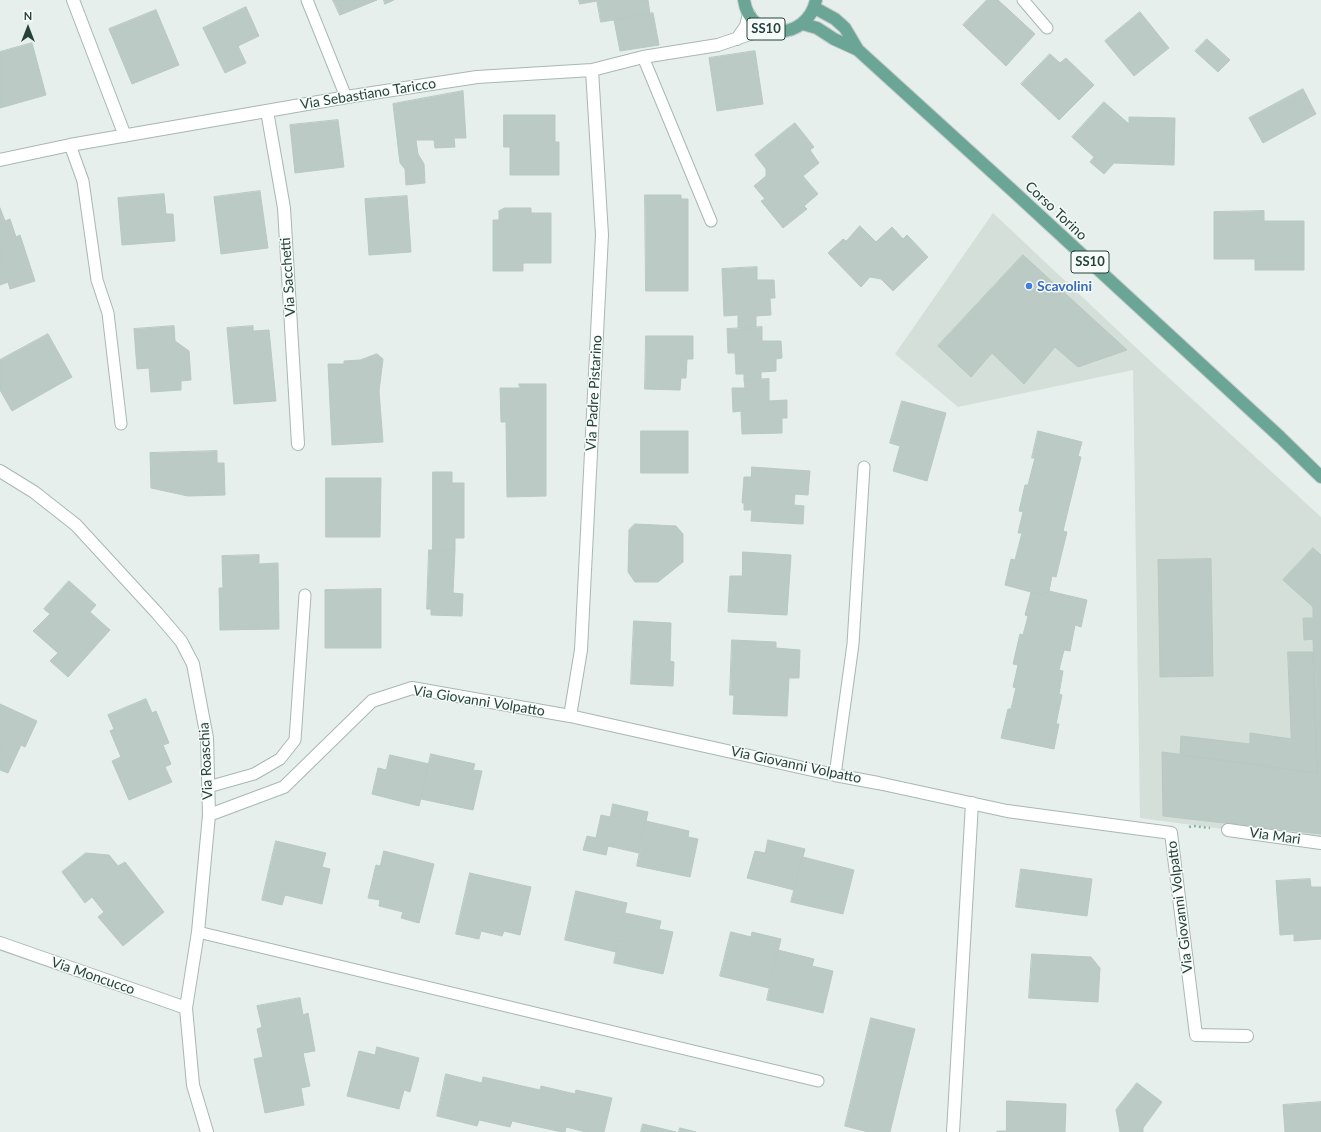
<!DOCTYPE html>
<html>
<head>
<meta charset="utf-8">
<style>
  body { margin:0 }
  #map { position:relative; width:1321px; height:1132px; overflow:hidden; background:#e6efeb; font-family:Lato,sans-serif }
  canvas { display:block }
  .north { position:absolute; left:8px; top:8px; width:40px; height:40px; -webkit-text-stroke:3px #f7fbf9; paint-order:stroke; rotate:0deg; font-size:11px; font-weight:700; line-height:16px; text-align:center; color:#24423a }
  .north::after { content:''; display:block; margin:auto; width:14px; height:18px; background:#24423a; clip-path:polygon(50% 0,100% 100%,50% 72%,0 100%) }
</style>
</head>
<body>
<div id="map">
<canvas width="1321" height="1132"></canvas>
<div class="north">N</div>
</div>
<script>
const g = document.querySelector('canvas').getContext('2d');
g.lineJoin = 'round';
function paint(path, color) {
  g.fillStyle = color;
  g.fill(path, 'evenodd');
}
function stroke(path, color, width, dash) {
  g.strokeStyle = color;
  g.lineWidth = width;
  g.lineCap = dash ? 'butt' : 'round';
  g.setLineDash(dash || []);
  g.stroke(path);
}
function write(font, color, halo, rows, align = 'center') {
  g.font = font + ' Lato,sans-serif';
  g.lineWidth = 3;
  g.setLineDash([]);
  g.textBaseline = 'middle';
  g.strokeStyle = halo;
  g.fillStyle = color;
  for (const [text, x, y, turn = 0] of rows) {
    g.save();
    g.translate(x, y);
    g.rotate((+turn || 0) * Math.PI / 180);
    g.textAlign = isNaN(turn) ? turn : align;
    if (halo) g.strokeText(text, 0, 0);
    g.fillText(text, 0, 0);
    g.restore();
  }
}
paint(new Path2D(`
  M993,213L1145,356L1321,517V842L1140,818L1133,370L958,407L895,354Z`), '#d4dfda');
const building = new Path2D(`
  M333,0H377L340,15Z
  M384,0H394L385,4Z
  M579,0H597V1L580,4Z
  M597,0H648L650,14L601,22Z
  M987,0H998L1035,34L1006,66L963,25Z
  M246,7L259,36L238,46L246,63L225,73L203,28Z
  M156,10L179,65L132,84L109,29Z
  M1140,12L1169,48L1134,76L1105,41Z
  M653,13L659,45L620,51L614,20Z
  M1207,39L1230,60L1218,72L1195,51Z
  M32,43L46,95L0,108V52Z
  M755,51L763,104L717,111L709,58Z
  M1050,54L1060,63L1066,58L1094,85L1059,120L1021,84Z
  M1303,89L1316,114L1263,143L1249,118Z
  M463,91L466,138H454L455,147L435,148L434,140H416L418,154L424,164L425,183L406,185L405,169L400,163L393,104Z
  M1104,102L1129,124V117L1175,118L1174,165L1114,163L1104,174L1090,162L1094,157L1072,137Z
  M504,115H555V142H559V175H510V147H504Z
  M338,120L344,167L295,173L290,125Z
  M795,123L814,147L810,150L819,163L803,176L818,194L804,206L807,209L783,228L761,201L765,199L754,186L766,176V169L755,155Z
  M260,191L268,248L221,254L214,197Z
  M164,194L166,214H173L175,241L122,245L118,198Z
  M645,195H681V199H688V291H646Z
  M407,196L411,252L369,255L365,199Z
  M0,208L5,221L10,219L16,237L20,235L35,281L10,289L8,282L0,285Z
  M505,208H531V213H551V263H523V271H493V220H499V211Z
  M1264,211V221H1304V270H1255V259H1214V212Z
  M860,226L876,242L892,227L903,239L907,235L928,257L893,291L881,279L870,277L861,287L828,253L843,239L846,241Z
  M1023,255L1127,350L1078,367L1055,347L1024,384L992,353L971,377L938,346Z
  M757,267V280H774L775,298H770L771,315L756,316V328H738V315L724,316L722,269Z
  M174,326L175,341L189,351L191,380L181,381V390L151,392L149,368L137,369L134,329Z
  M253,326V331L269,330L276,401L234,404L227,328Z
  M762,327V341H781L782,358L776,359V371L761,372V380H744V374H736L735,353H728L727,329Z
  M48,334L72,377L12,411L0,390V360Z
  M646,336H693V359H687L686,378H681L680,390L645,389Z
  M377,354L383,359L379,391L383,442L332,445L328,364H344V361L360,360Z
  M769,379V401L787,400V418H782V433L742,434L741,411L733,412L732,388H745L744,380Z
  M519,384H546V496L507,497L506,422H501L500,388H520Z
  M902,401L946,413L927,481L893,471L900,446L890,443Z
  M641,431H688V473H641Z
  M1038,431L1082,442L1078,456L1081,457L1063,531L1067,532L1056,577L1052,576L1049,591L1042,595L1005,585L1011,559L1015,560L1022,533H1018L1023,512L1019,511L1025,485H1028L1035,458H1032Z
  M217,451V463H224L225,495L188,496L151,488L150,453Z
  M752,467L810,471L808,495L795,494L794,505L804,506L803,524L751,521L752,510H744V503H742L744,477H751Z
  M433,472H452V483H464V538H455V550H433Z
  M326,478H381L380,537H326Z
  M635,524L676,526L683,534V562L658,582H635L628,572L629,530Z
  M1313,548L1321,555V834L1163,816L1162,752L1317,773L1313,639L1304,640L1303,618H1313V607L1283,580Z
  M429,550H455L453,593L463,594L462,616L431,615V609H427Z
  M743,552L791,555L787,615L728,612L730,576H742Z
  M259,555V564L278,563L279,629L220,630L219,588H223L222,556Z
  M1211,559L1213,676L1160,677L1158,560Z
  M69,581L96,605L90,612L110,630L68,677L50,661L58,653L33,631L50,614L44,609Z
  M381,589V648H325V590Z
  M1049,591L1087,600L1081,627L1075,625L1070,651L1064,650L1059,670L1063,671L1059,694L1062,695L1056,724H1059L1054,749L1001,738L1008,709H1011L1016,688L1013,687L1018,665L1013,664L1020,634L1023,635L1028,616L1025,615L1031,592L1042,595Z
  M634,621L671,623L670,661L674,662L673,686L631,684Z
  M732,640L776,642V648L800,650L799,678H789L787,716L733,714L734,695H730Z
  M1288,652H1313L1317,773L1180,755L1181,736L1250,744V733L1291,739Z
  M146,699L152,713L156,711L169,743L163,745L171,764L165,767L172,782L129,800L112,761L121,757L110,731L114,729L108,715Z
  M0,704L37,721L25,747L21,745L8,773L0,770Z
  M431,754L475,764L473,770L482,771L473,810L421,799Z
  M390,755L429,764L419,806L372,794L378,768L386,770Z
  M613,804L648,812L639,853L608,846L606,855L583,850L587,836L596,838L601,815L610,817Z
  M646,821L689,831L688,837L698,839L690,877L637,866Z
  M768,840L805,849L794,890L747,878L755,851L765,853Z
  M276,841L326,853L322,867L330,869L322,904L285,895L282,905L262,900Z
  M384,851L434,864L419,923L401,918L403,912L379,906L380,900L368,898L376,865L380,866Z
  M86,853L109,855L118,866L125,862L164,912L123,946L98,917L104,912L92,897L85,903L62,872Z
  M803,857L854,870L843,914L791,902Z
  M1021,869L1092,879L1087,916L1016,907Z
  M470,873L531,887L520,935L504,931L502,936L481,931L479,939L456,934Z
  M1310,879L1311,887H1321V939L1294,941V934L1280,935L1276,881Z
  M576,891L627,903L616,952L565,940Z
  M625,913L661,921L659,929L673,932L663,974L614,963Z
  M731,932L751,937L752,932L781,939L769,988L720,976Z
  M778,950L814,959L812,966L833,971L823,1013L767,1000Z
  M1032,954L1091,957L1100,968L1098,1002L1029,998Z
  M300,998L303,1015L308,1013L315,1051L303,1053L310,1086L301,1088L304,1105L265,1113L254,1059L263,1057L257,1029L262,1027L257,1006Z
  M871,1018L915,1029L890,1132H868L845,1126Z
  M377,1047L419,1058L410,1092L404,1090L399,1109L347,1096L359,1051L375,1055Z
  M446,1074L482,1083L483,1077L540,1090L541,1086L575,1094L576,1090L612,1098L604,1132H586L566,1127L565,1132H562L512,1121L510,1127L479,1120L477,1126L437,1116Z
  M1137,1083L1162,1102L1143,1128V1132H1120L1116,1110Z
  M1007,1101L1066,1104L1065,1132H997V1131H1006Z
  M1321,1102V1132H1285L1283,1105Z
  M643,1124L676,1132H641Z
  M680,1128L696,1132H679Z`);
paint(building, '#bbcac4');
stroke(building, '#b8c9c2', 1);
const lane = new Path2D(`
  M307,0L346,97
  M1023,0L1047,28
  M643,57L711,221
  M70,145L83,181L97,280L108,313L121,424
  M835,775L853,644L864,467
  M208,787L254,774L280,759L295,740L305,595
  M198,932L818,1081`);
const street = new Path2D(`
  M73,0L125,136
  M737,39L746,26L749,14
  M267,111L284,208L298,444
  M0,160L70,145L353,96L477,77L592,70L643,57L718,45L756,32L770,30
  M0,471L34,492L76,525L157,613L181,641L193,664L207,738L209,815L198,932L186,1008L193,1085L207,1132
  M570,716L581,650L602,235L592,70
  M209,815L284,787L372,701L412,688L570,716L835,775L878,783L1007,811L1171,833L1196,1035L1247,1036
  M1228,830L1321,843
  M0,943L186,1008
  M953,1132L972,803`);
const primary = new Path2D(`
  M744,0C750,42 807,42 816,0
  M815,8L835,19L845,28L858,50
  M803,24L817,28L834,39L858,50L1013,191L1280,437L1321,477`);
stroke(lane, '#a8b8b2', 13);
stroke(street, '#a8b8b2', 14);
stroke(primary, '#c2cac8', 14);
stroke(new Path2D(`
  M1189,827L1193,826L1210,828`), '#86b3a5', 2.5, [2, 3]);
stroke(lane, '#fff', 11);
stroke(street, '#fff', 12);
stroke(primary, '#6aa596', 12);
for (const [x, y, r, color] of [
  [1029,286,4,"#3f7fe0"]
]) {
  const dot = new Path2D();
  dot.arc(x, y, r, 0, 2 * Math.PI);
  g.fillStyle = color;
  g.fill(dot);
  stroke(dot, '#f7fbf9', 1.5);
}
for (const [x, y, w] of [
  [766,29,38],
  [1090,262,38]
]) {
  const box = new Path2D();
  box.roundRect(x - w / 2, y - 11, w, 22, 3);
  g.fillStyle = '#f7fbf9';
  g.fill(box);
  stroke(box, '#24423a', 1);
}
write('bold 13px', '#24423a', null, [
  ["SS10",766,29],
  ["SS10",1090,262]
]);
write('14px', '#24423a', '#f7fbf9', [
  ["Via Sebastiano Taricco",368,94,-9],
  ["Corso Torino",1056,211,43],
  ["Via Sacchetti",288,277,-94],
  ["Via Padre Pistarino",594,393,-87],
  ["Via Giovanni Volpatto",479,701,9],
  ["Via Roaschia",206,761,-93],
  ["Via Giovanni Volpatto",796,765,12],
  ["Via Mari",1275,836,8],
  ["Via Giovanni Volpatto",1180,907,-97],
  ["Via Moncucco",93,976,19]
]);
write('bold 14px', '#366cbe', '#f7fbf9', [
  ["Scavolini",1037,286]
], 'left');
</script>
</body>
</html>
